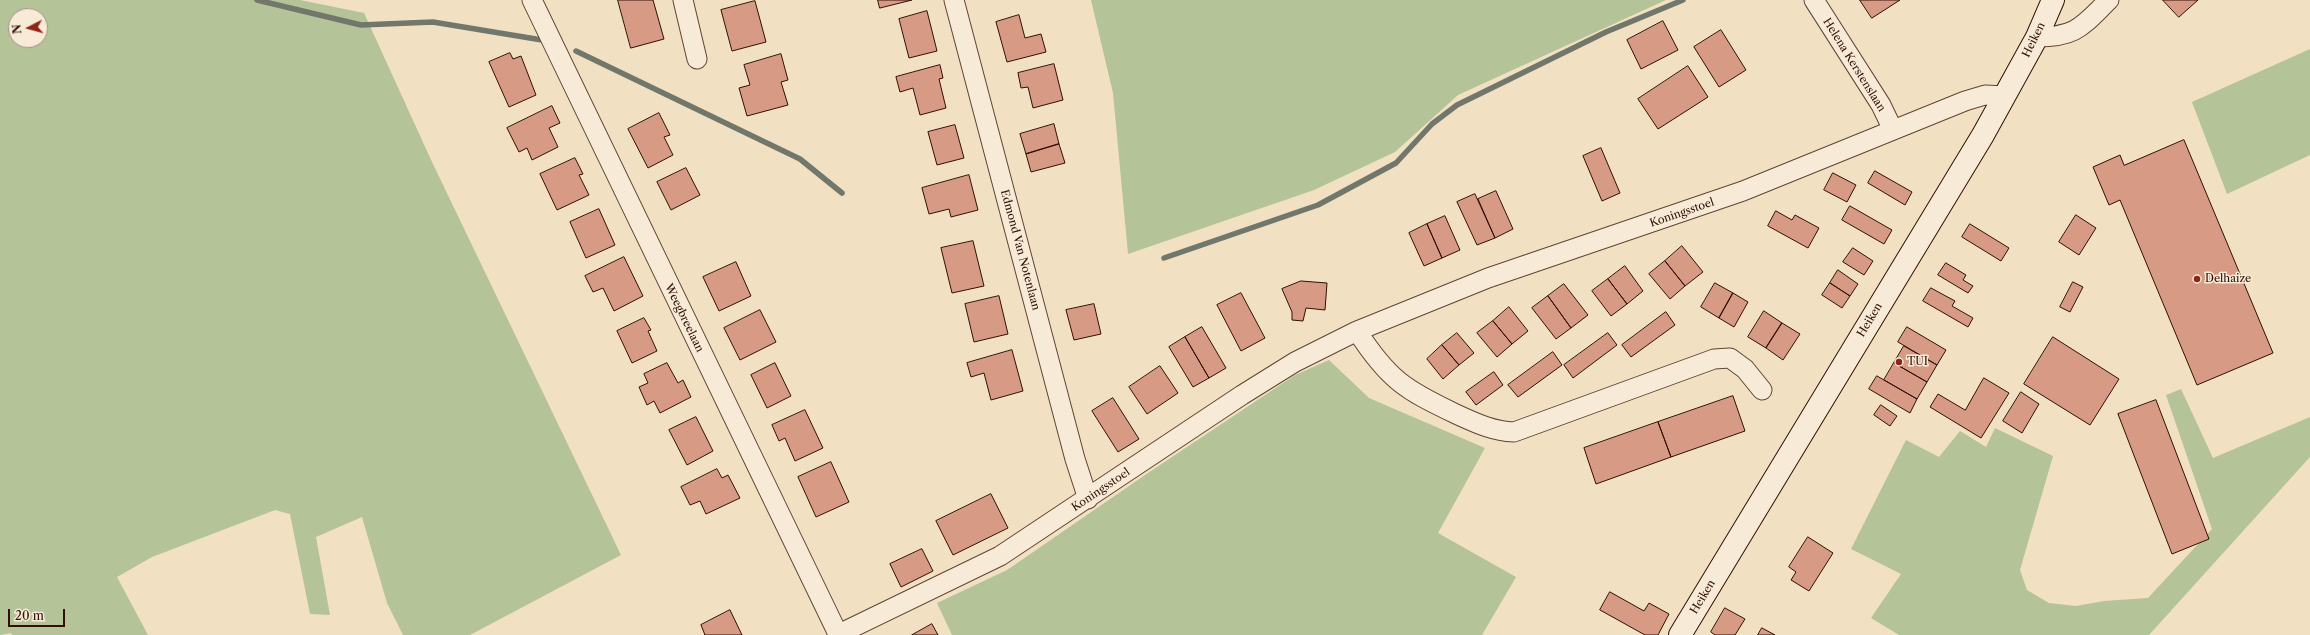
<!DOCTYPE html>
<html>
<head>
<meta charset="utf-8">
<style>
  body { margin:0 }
  #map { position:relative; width:2310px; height:635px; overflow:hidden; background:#f2e0c2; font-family:"Libre Caslon Text",serif }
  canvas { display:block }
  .north { position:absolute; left:8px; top:8px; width:40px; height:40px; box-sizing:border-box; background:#f7ebd7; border:1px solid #a89383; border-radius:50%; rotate:264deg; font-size:11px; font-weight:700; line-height:16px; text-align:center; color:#310f04 }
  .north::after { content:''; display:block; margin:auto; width:14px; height:18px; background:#8f2418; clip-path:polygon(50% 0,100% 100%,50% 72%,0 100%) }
  .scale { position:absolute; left:8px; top:609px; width:57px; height:18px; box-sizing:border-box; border:2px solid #310f04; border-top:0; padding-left:5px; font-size:12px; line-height:14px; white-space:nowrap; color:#310f04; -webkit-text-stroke:3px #f7ebd7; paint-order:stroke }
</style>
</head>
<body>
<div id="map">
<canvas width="2310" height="635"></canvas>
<div class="north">N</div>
<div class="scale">20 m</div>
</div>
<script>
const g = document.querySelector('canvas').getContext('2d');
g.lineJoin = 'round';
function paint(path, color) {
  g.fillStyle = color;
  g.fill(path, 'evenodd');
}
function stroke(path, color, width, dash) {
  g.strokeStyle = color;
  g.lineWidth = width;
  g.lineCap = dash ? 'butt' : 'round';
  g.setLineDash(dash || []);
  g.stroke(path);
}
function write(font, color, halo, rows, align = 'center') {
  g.font = font + ' "Libre Caslon Text",serif';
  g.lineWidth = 3;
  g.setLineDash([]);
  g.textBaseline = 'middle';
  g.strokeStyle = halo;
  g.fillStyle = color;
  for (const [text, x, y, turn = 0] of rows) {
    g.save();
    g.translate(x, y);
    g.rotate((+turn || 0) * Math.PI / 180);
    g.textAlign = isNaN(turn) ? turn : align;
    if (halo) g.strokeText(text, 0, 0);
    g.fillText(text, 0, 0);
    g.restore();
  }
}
paint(new Path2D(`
  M0,0H300L364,13L432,162L621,555L470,635H403L387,603L362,517L316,537L330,615L310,614L290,514L275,510L152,557L117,577L148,635H12L11,633L0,635ZM16,16H40V40H16Z
  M1091,0H1666L1458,95L1395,152L1314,190L1128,254L1113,93Z
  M2310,49V155L2227,194L2192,102Z
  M1329,360L1369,398L1485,448L1438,533L1516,577L1482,635H952L937,603L1007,570L1145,475L1295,375Z
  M2181,389L2213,458L2310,417V457L2149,635H1899L1871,618L1901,574L1851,549L1906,440L1939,457L1960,431L1986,447L1995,428L2053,456L2020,570L2027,590L2049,603L2076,606L2104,601L2148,598L2212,529L2166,395Z`), '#b4c398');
stroke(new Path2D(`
  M257,0L361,25L433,22L542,40
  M576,51L800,159L842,193
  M1164,258L1318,205L1396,163L1432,124L1457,105L1606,32L1683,0`), '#71776b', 5.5);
const building = new Path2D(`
  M618,0H653L664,39L631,48Z
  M878,0H912L880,8Z
  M1860,0H1900L1872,18Z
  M2163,0H2198L2179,17Z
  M755,1L766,42L732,51L721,10Z
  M927,11L937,51L909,58L899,19Z
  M1019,15L1025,38L1041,34L1046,52L1007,62L996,22Z
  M1663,21L1678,50L1641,69L1627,40Z
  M1721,30L1746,70L1719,87L1694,47Z
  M510,53L513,59L521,56L536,95L509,107L489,62Z
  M781,54L788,80L781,82L788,105L747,116L739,88L750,85L744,65Z
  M1054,64L1063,100L1033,108L1028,87L1021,88L1018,73Z
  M940,65L943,78L939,79L946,108L920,115L913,88L900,92L896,77Z
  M1688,66L1708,97L1658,129L1638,99Z
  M552,106L560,123L549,128L558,147L532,160L527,148L519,152L507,128Z
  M659,113L670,135L664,137L673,155L648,168L628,129Z
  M1054,124L1059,144L1026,154L1020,134Z
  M955,125L964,158L937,165L928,132Z
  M2184,140L2273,353L2197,385L2120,200L2109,205L2093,167L2120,155L2124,165Z
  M1059,144L1065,163L1031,172L1026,154Z
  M1601,148L1620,193L1602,201L1583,156Z
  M575,158L583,174L579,175L589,195L557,210L540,174Z
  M686,168L700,195L671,210L657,182Z
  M1875,171L1912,192L1905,205L1868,183Z
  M1833,173L1856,185L1847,202L1824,190Z
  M969,175L978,210L951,217L949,209L929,214L922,188Z
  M1496,191L1513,229L1495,238L1478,199Z
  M1475,194L1495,238L1477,245L1457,202Z
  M1850,206L1892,230L1884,244L1842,220Z
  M599,209L615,245L586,258L570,222Z
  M1776,211L1792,220L1795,215L1819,228L1808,248L1768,226Z
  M2076,215L2096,228L2079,255L2059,242Z
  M1445,216L1460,250L1442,258L1427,224Z
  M1427,224L1442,258L1424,266L1409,233Z
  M1970,224L2009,248L2001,261L1962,237Z
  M973,241L984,286L952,293L941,248Z
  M1682,246L1703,272L1685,286L1665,261Z
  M1853,248L1873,261L1864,275L1843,262Z
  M624,257L643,296L614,311L603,288L593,292L585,276Z
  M1665,261L1685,286L1670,299L1649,274Z
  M736,262L751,296L719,311L703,277Z
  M1946,263L1966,275L1963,280L1973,286L1968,293L1938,275Z
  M1625,266L1643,291L1627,304L1608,279Z
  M1838,270L1858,284L1850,296L1830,283Z
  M1608,279L1627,304L1611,316L1592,291Z
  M1301,281L1327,283L1325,310L1306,308L1303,321L1292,320V312L1282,289Z
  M2073,282L2083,287L2070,312L2060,307Z
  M1715,283L1733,293L1719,318L1701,307Z
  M1830,283L1850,296L1842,308L1822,295Z
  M1564,284L1588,315L1571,328L1548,296Z
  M1931,288L1955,301L1952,306L1973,318L1968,327L1923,301Z
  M1241,293L1265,338L1241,351L1217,305Z
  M1733,293L1748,302L1734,327L1719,318Z
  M999,296L1008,334L974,342L965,304Z
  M1548,296L1571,328L1556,339L1532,308Z
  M1094,304L1101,334L1074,340L1066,310Z
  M1509,307L1528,331L1512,344L1493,321Z
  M760,310L776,342L740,360L724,328Z
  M1764,311L1782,323L1766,348L1748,337Z
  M1666,312L1675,325L1631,357L1622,345Z
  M644,318L651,330L648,331L657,351L632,363L617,331Z
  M1493,321L1512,344L1497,357L1477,333Z
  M1782,323L1800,334L1783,360L1766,348Z
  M1202,327L1226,368L1209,378L1185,337Z
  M1907,327L1946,350L1937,365L1898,342Z
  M1457,333L1474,353L1459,365L1442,345Z
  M1608,333L1617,345L1573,378L1564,365Z
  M1185,337L1209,378L1193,387L1169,347Z
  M2053,337L2119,379L2090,425L2024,384Z
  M1442,345L1459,365L1443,379L1427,359Z
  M1904,346L1937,365L1927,382L1894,363Z
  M1012,350L1023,391L991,400L984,373L971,377L967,363Z
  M1553,352L1562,365L1518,397L1508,385Z
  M667,363L678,383L683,380L691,397L660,413L654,401L647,405L639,387L648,383L644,374Z
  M775,363L791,396L767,408L751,375Z
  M1894,363L1927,382L1917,399L1884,380Z
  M1160,366L1178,393L1147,414L1129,387Z
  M1494,372L1503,385L1476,405L1466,392Z
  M1877,376L1917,399L1910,413L1869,389Z
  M1984,378L2009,393L1981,438L1930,407L1938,394L1965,410Z
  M2021,392L2039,404L2022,433L2003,421Z
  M1733,396L1745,431L1671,457L1658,422Z
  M1113,398L1139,439L1118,452L1092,411Z
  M2156,400L2209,539L2172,554L2118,414Z
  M1881,405L1897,416L1890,426L1874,415Z
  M805,410L823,448L795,461L785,438L779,441L772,425Z
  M696,417L713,451L687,465L669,430Z
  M1658,422L1671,457L1596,484L1584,448Z
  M831,462L849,502L816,517L798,477Z
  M717,469L722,478L728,475L740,498L706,514L700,501L690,505L681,487Z
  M991,494L1008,528L953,555L936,521Z
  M1808,537L1833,553L1809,591L1791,580L1796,572L1789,567Z
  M922,549L933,571L901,587L890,564Z
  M1610,592L1644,611L1649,603L1669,614L1658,635H1645L1600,610Z
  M1725,608L1745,619L1735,635H1715L1711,632Z
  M730,610L742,635H705L701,625Z
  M932,624L938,635H912Z
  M1762,628L1775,635H1758Z`);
paint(building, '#d79a85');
stroke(building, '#310f04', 1);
const minor = new Path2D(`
  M532,0L838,634
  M683,0L697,59
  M954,0L1075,459L1088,499
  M1814,0L1881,105L1893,130
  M2037,37C2077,37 2082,26 2109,0
  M1357,331C1388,379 1405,390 1456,414C1476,423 1492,431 1514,432L1714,359L1730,358L1745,369L1762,390
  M837,635L1000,556L1242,395L1295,362L1357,331L1488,278L1743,191L1965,101L1985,95L2005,96`);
const secondary = new Path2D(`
  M1680,635L1983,135L2037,37L2053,0`);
stroke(minor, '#614334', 21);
stroke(secondary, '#310f04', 24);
stroke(minor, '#f7ebd7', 19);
stroke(secondary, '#f7ebd7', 22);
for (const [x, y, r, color] of [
  [2197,279,4,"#8f2418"],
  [1899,362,4,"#8f2418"]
]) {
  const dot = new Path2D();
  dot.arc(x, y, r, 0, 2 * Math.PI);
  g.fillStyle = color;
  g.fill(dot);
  stroke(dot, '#f7ebd7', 1.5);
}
write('11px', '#310f04', '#f7ebd7', [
  ["Heiken",2034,40,-64],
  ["Helena Kerstenslaan",1854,65,58],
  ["Koningsstoel",1682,213,-19],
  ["Edmond Van Notenlaan",1020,250,75],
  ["Weegbreelaan",684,318,64],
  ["Heiken",1870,320,-59],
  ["Koningsstoel",1101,490,-34],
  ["Heiken",1703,597,-59]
]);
write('11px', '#310f04', '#f7ebd7', [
  ["Delhaize",2205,279],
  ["TUI",1907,362]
], 'left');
</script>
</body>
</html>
